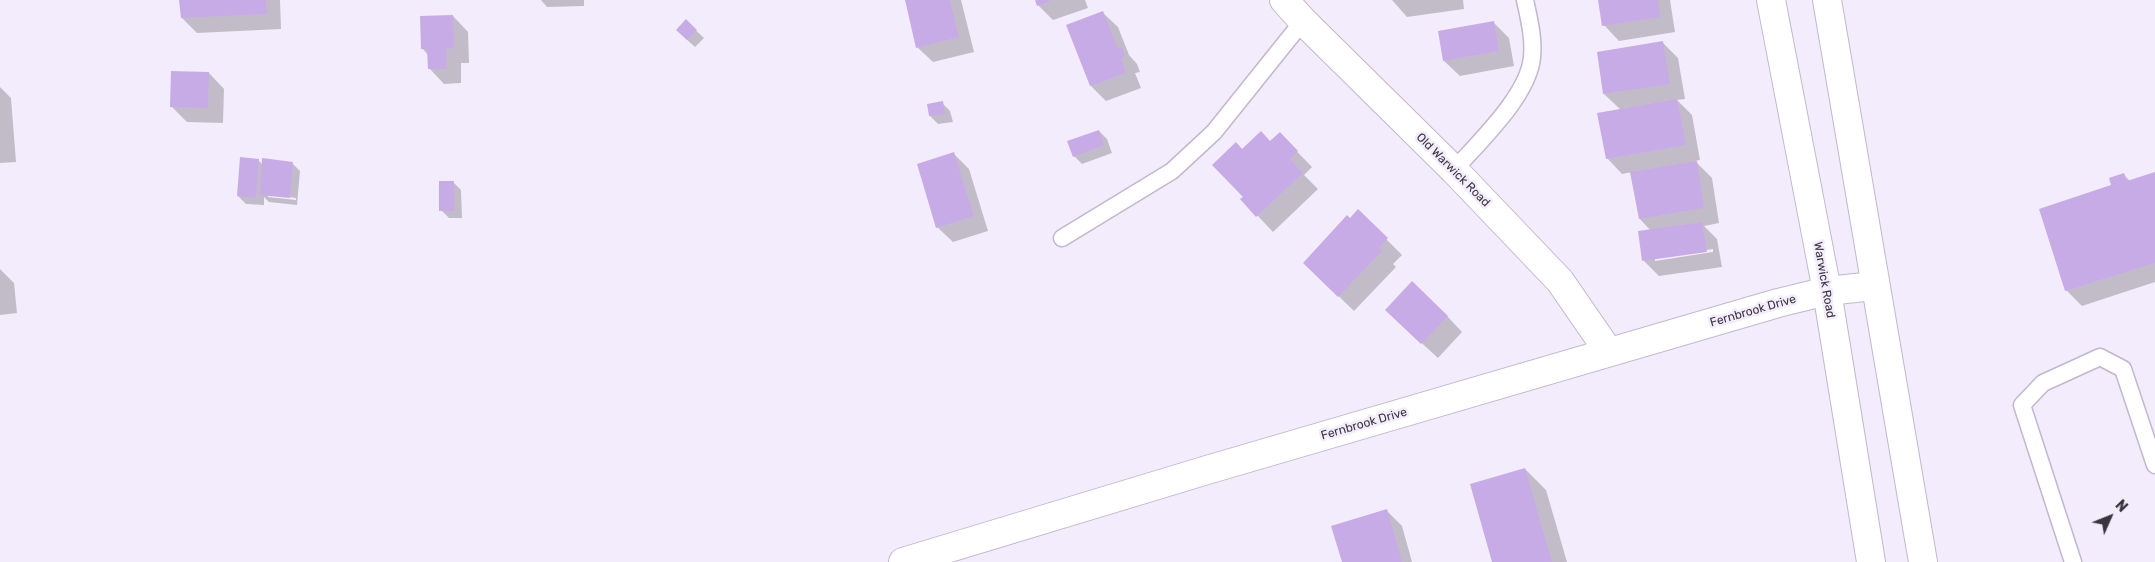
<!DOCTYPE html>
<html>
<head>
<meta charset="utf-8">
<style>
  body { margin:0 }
  #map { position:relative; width:2155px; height:562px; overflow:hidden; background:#f3ecfc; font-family:Rubik,sans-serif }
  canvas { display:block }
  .north { position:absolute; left:2085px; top:492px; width:50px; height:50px; -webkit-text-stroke:4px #f3ecfc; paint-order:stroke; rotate:46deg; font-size:14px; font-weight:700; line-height:20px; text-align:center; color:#39343e }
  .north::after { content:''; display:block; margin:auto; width:18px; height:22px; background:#39343e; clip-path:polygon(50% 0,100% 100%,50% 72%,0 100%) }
</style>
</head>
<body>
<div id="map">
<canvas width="2155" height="562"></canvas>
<div class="north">N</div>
</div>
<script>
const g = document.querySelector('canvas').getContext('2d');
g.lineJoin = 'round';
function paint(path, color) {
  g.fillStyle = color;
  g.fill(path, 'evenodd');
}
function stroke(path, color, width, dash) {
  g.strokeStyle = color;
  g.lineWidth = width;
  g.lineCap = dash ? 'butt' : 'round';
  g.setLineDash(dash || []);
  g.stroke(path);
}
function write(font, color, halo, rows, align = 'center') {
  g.font = font + ' Rubik,sans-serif';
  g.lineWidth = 5;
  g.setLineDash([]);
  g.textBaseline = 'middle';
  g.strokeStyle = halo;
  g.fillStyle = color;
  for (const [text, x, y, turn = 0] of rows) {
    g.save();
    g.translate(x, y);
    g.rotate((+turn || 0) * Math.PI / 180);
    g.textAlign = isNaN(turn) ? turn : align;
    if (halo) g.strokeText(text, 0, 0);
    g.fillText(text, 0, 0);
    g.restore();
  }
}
paint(new Path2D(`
  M181,0H280L281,29L197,33L182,18Z
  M541,0H584V6L547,7Z
  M906,0H961L974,52L933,62L917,47Z
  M1036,0H1085L1088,8L1053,20L1038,5Z
  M1392,0H1463L1464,9L1407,17Z
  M1600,0H1670L1675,32L1619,41L1604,25Z
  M1102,12L1118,27L1129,55L1137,64L1140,72L1135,73L1141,88L1106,101L1091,86Z
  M453,16L468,32L469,63H461V83L444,84L429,68L428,55L422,48Z
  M686,21L704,38L695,47L685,38Z
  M1493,22L1509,38L1514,66L1460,76L1444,61Z
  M1663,43L1678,58L1685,99L1677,100L1692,115L1700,160L1695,161L1712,178L1719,223L1704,226L1717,239L1722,267L1659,276L1644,261L1651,231L1640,219L1632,172L1622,174L1607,158L1621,110L1604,94ZM1713,249V252L1655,261V258Z
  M209,73L224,89L223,123L187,122L172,107Z
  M0,87L11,98L16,162L0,163Z
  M942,103L950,111L953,122L938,124L930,116Z
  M1099,131L1107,139L1112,153L1082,164L1074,156Z
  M1280,134L1312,167L1304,175L1318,189L1273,232L1242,199L1270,143Z
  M954,154L969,169L988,231L953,242L937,227Z
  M258,160L263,165L292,163L300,171L297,205L269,202L264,197V205L246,204L238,196ZM268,194L296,198V200L268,197Z
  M2155,173V282L2082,306L2066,290L2114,186L2124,175L2130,181Z
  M453,182L461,190L462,218H449L441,210Z
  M1358,211L1402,255L1393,264L1396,267L1354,311L1320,278L1350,219Z
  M0,269L14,283L17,313L0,315Z
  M1447,316L1462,332L1438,358L1402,325Z
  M1525,469L1546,490L1567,562H1494Z
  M1386,510L1402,526L1412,562H1344Z`), '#0003');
paint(new Path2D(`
  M179,0H266L267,14L181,18Z
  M905,0H950L959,37L916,48Z
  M1035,0H1052L1037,6Z
  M1598,0H1658L1660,17L1602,26Z
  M1103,11L1118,49L1122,47L1125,56L1121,58L1126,73L1090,86L1066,25Z
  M453,15L454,48L446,49V69H428L427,49H421L420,16Z
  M686,19L697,30L687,40L676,30Z
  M1494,21L1499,51L1443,61L1438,31Z
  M1663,41L1670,84L1603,94L1597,52Z
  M171,71L209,72L208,108L170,107Z
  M1677,99L1686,145L1606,159L1597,113Z
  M943,101L945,114L929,116L927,104Z
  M1099,130L1104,145L1073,157L1067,141Z
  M1261,131L1270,141L1280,132L1298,151L1290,159L1303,173L1256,217L1240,199L1243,197L1212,165L1236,142L1242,149Z
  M954,152L974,216L936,228L917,164Z
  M240,157L259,159L256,198L237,196Z
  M262,158L293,162L290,198L260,195Z
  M1697,161L1704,208L1639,219L1630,172Z
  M2155,172V263L2065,291L2039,209L2111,185L2109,178L2124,173L2127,181Z
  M439,181H454V211H439Z
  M1358,209L1388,238L1379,248L1382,251L1338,297L1303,263L1347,215L1350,218Z
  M1702,222L1707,252L1642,261L1638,231Z
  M1412,281L1448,316L1421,344L1385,310Z
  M1525,468L1552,562H1492L1470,484Z
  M1387,509L1402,562H1342L1331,526Z`), '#c7abe7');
const service = new Path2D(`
  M1454,170C1479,142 1529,95 1532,57C1534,38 1529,19 1525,0
  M1062,238L1172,171L1214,132L1303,21
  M2073,562L2022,405L2043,383L2100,357L2123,369L2155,465`);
const minor = new Path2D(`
  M1284,0L1303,21L1454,170L1560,281L1609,352
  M903,562L1207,470L1778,303L1827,291L1874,286`);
const secondary = new Path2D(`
  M1771,0L1827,291L1871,562
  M1827,0L1923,562`);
stroke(service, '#c2b7cf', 19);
stroke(minor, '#c2b7cf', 30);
stroke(secondary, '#c2b7cf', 30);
stroke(service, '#fff', 16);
stroke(minor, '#fff', 28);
stroke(secondary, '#fff', 28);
write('12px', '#39343e', '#f3ecfc', [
  ["Old Warwick Road",1453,170,45],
  ["Warwick Road",1824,280,80],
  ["Fernbrook Drive",1753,311,-16],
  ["Fernbrook Drive",1364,424,-16]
]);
</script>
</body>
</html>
